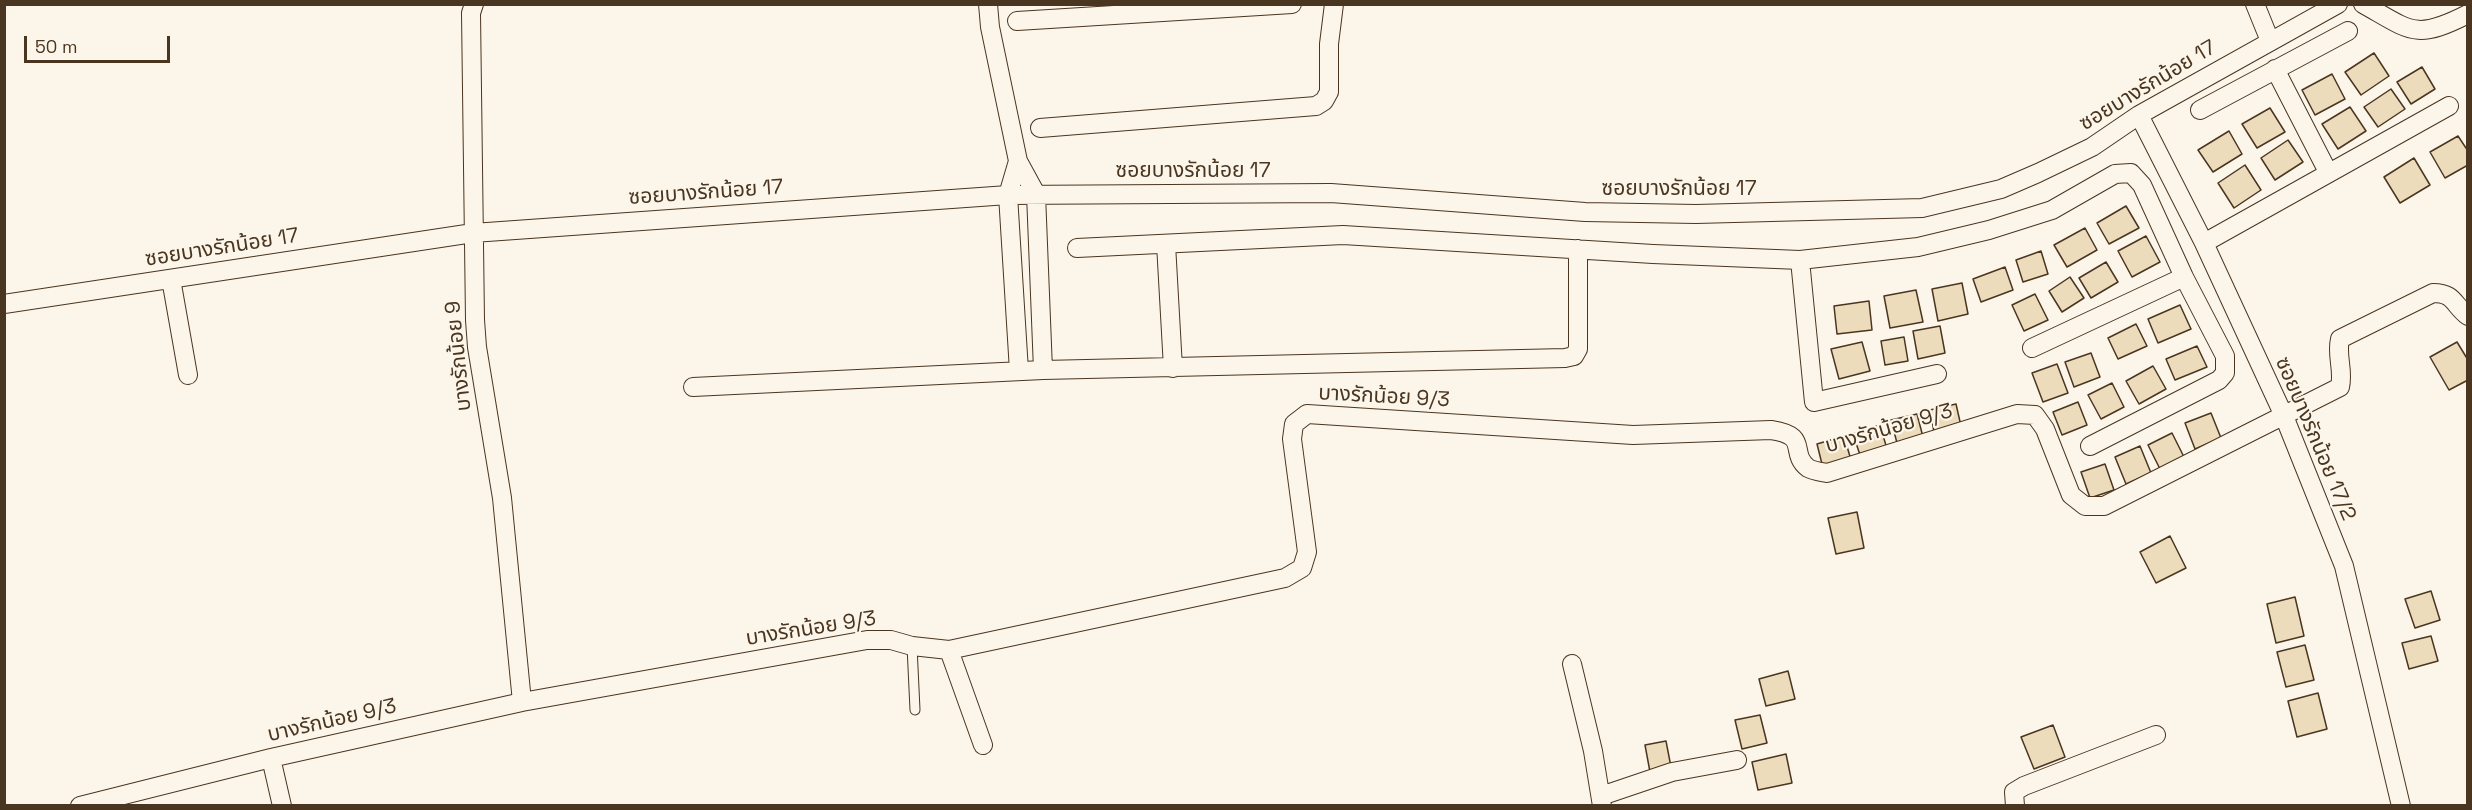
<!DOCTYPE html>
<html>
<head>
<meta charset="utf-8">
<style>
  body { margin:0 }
  #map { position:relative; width:2472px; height:810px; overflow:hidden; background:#fbf6e9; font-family:"Space Grotesk",sans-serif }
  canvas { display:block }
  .frame { position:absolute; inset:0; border:6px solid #4a3520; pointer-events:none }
  .scale { position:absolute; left:24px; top:36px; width:146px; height:27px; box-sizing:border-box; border:3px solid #4a3520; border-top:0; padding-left:8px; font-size:18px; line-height:21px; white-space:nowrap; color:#4a3520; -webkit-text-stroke:4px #fbf6e9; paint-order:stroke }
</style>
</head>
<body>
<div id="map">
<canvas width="2472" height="810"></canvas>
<div class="frame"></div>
<div class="scale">50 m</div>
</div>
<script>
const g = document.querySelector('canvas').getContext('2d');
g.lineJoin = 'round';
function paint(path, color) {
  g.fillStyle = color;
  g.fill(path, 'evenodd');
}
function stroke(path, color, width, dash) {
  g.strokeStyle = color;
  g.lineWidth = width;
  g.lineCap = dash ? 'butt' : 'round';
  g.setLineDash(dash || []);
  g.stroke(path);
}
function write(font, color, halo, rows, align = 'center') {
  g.font = font + ' "Space Grotesk","Noto Sans Thai",sans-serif';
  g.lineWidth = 4.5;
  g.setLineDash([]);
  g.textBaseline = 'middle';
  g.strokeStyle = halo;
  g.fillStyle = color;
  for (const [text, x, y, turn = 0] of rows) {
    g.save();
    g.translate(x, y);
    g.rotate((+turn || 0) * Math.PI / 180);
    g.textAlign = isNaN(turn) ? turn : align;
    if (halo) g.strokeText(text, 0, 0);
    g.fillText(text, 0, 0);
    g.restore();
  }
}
const building = new Path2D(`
  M2374,53L2389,76L2361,95L2345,72Z
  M2422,67L2435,89L2411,104L2397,82Z
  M2332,74L2345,99L2315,115L2302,90Z
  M2391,89L2405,109L2378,127L2364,107Z
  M2350,107L2366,131L2338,149L2322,124Z
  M2270,108L2285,132L2257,148L2242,124Z
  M2229,131L2242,154L2213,172L2198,150Z
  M2458,136L2468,151V165L2445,178L2430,152Z
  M2288,140L2303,162L2275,180L2261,158Z
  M2414,158L2430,185L2400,203L2384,177Z
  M2245,165L2261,190L2234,208L2218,183Z
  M2126,206L2139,228L2109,244L2097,223Z
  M2085,228L2097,250L2067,267L2054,245Z
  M2146,236L2160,262L2132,277L2118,251Z
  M2041,251L2048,274L2023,282L2016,260Z
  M2106,262L2118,282L2091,298L2079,278Z
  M2005,267L2013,290L1981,302L1973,279Z
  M2070,277L2084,298L2062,312L2049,291Z
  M1962,283L1968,314L1938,321L1932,289Z
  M1916,290L1923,322L1890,328L1884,296Z
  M2035,294L2048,320L2024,331L2012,305Z
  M1869,301L1872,330L1837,334L1834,306Z
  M2180,305L2191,329L2158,343L2148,319Z
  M2136,324L2147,346L2118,359L2108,338Z
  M1940,326L1945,353L1918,359L1913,331Z
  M1904,337L1908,361L1885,365L1881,341Z
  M1862,342L1870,371L1839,379L1831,349Z
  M2457,342L2468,360V380L2449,390L2430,357Z
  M2197,346L2207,367L2175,380L2166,359Z
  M2091,353L2100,377L2074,387L2065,362Z
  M2057,364L2068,393L2043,402L2032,373Z
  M2153,366L2166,389L2139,404L2126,381Z
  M2112,383L2124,407L2101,419L2088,395Z
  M2078,402L2087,425L2062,435L2053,412Z
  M1956,404L1961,426L1934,432L1930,410Z
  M2211,413L2221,438L2195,449L2185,423Z
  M1917,414L1923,437L1897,443L1891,420Z
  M1880,425L1887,449L1861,458L1853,434Z
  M2172,433L2184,457L2160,469L2148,445Z
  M1844,436L1851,460L1823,468L1817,444Z
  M2140,446L2151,473L2126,484L2115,457Z
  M2105,464L2114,490L2090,498L2081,472Z
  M1857,512L1864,548L1836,554L1828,518Z
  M2170,536L2186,568L2156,583L2140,552Z
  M2431,591L2440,620L2415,628L2405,599Z
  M2295,597L2304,636L2276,643L2267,604Z
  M2431,636L2438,661L2409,669L2402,643Z
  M2305,645L2314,680L2286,687L2277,652Z
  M1788,671L1795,699L1766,706L1759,679Z
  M2318,693L2327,729L2297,737L2288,701Z
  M1760,715L1767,743L1742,749L1735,720Z
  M2053,725L2065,757L2034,769L2021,737Z
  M1666,741L1671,767L1650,772L1645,745Z
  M1786,754L1792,783L1758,790L1752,762Z`);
paint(building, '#ecdcbc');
stroke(building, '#4a3520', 1.5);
const service = new Path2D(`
  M912,646L915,710`);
const minor = new Path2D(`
  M474,4L471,13L475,320L477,347L502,498L522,702
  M988,4L990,27L1018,161L1036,194L1043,370
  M2255,4L2270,41
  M2363,4C2411,31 2415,41 2468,14
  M1017,21L1292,4
  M2275,69L2328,172
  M2200,110L2348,31
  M2139,115L2204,243L2284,416L2344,566L2401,806
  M1040,128L1316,106L1324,101L1329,92V44L1334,4
  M1018,161L1008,195L1019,371
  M2204,243L2449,106
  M1166,244L1173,368
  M1077,248L1343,235L1653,254L1800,260L1918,247L1989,230L2052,210L2115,174L2131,173L2142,185L2184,277L2225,356V373L2219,380L2090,446
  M1800,260L1814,402L1937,374
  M171,279L188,375
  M4,304L473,233L1008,195L1331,193L1585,212L1696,214L1922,208L2001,189L2038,173L2092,147L2139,115L2338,4
  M2032,348L2184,277
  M693,387L1043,370L1565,358L1574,356L1578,349V249
  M949,650L983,745
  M1572,664L1593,751L1602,806
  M271,758L282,806
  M1601,796L1672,772L1737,760
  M80,806L271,758L522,702L867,640H891L912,646L949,650L1285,578L1302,568L1307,552L1292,439L1294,424L1307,414L1633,435L1771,430C1811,436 1788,452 1808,468C1813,471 1822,472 1827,473L2017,414L2035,415L2045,429L2071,495L2085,506H2104L2340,387C2344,370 2336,356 2340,339L2350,334L2433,293C2455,293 2453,305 2468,316
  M2015,806L2014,792L2024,786L2156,735`);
stroke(service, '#4a3520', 11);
stroke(minor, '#4a3520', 20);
stroke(service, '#fbf6e9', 9);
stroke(minor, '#fbf6e9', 18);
write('21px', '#4a3520', '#fbf6e9', [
  ["ซอยบางรักน้อย 17",2148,86,-31],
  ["ซอยบางรักน้อย 17",1193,171],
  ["ซอยบางรักน้อย 17",1679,189],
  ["ซอยบางรักน้อย 17",706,193,-4],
  ["ซอยบางรักน้อย 17",222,248,-9],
  ["บางรักน้อย 9",459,356,-96],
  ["บางรักน้อย 9/3",1384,397,3],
  ["บางรักน้อย 9/3",1889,429,-16],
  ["ซอยบางรักน้อย 17/2",2315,439,67],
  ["บางรักน้อย 9/3",811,629,-9],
  ["บางรักน้อย 9/3",332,721,-13]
]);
</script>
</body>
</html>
